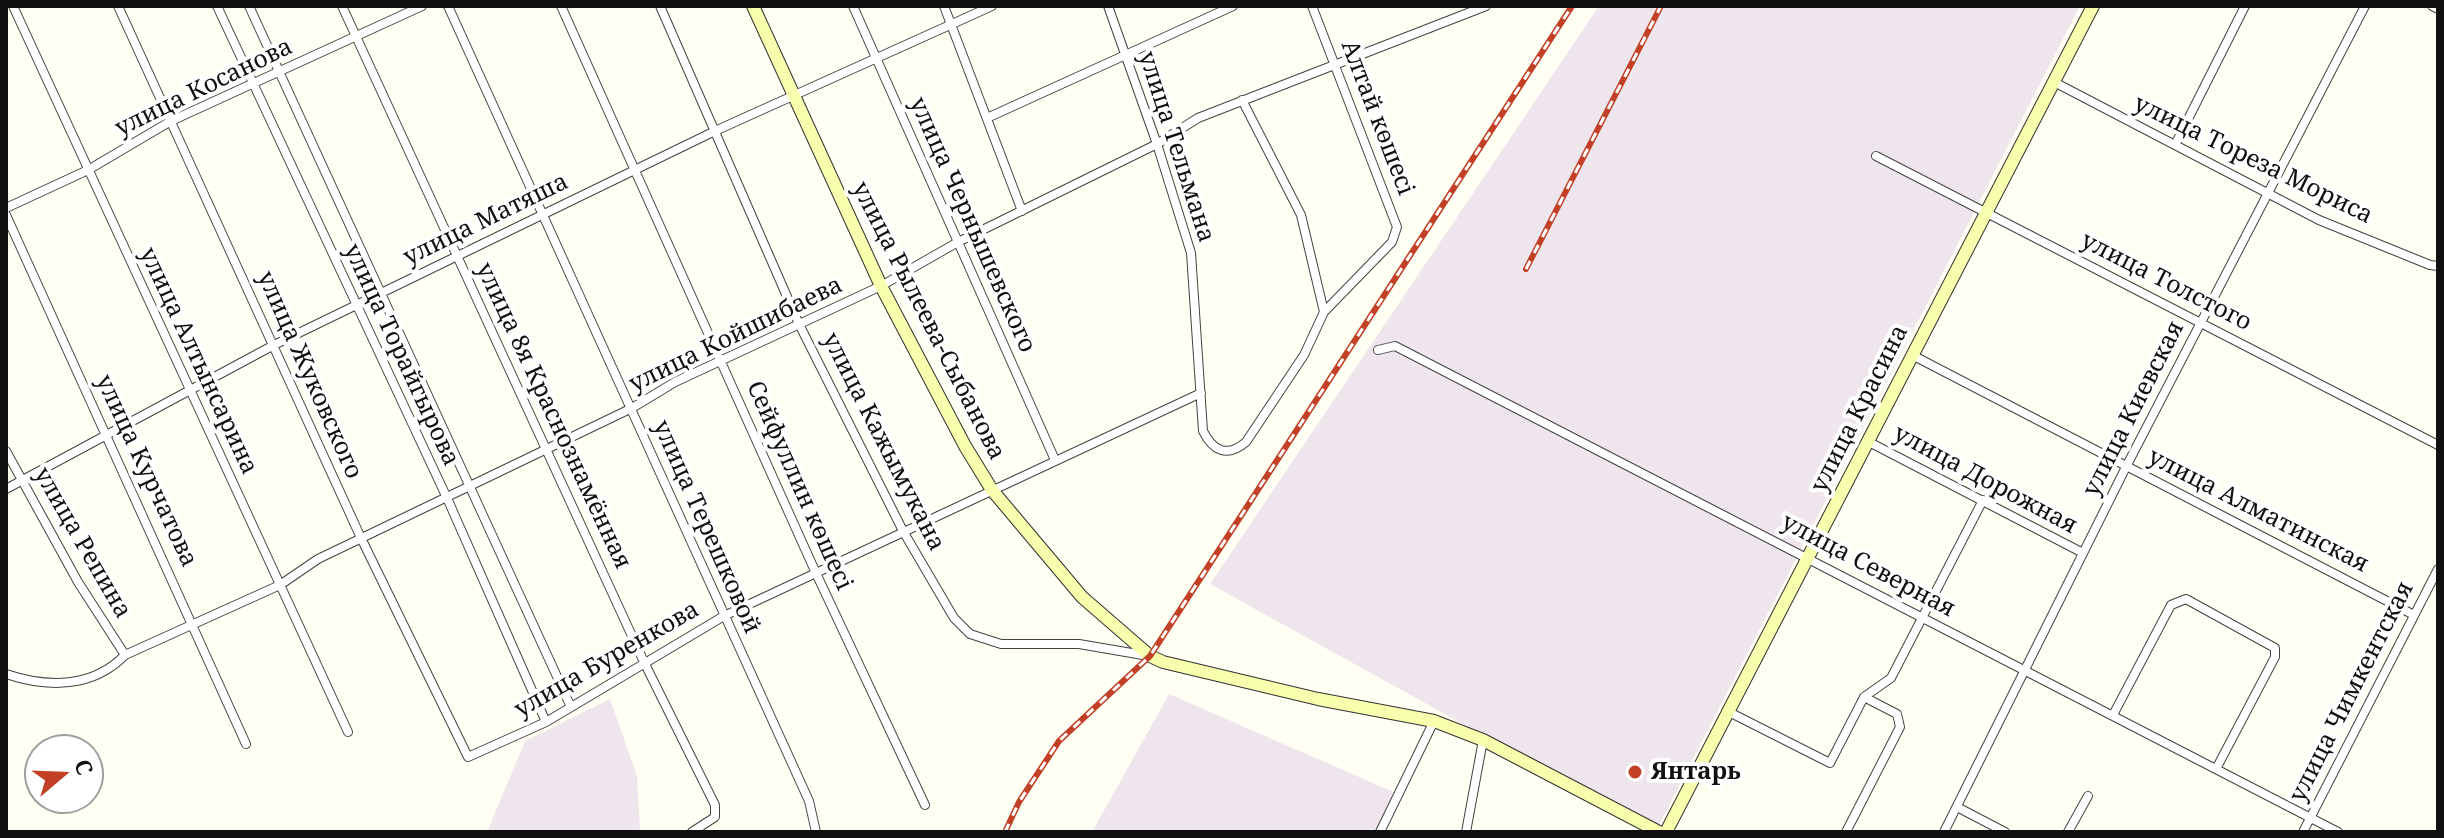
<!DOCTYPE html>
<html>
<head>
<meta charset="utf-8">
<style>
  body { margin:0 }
  #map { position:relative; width:2444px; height:838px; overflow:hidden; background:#fffff3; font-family:"Noto Serif",serif }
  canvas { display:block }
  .frame { position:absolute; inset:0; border:8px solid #101010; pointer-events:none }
  .north { position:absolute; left:24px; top:734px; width:80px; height:80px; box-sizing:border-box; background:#fff; border:2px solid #9f9f9f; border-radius:50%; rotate:71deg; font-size:22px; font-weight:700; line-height:32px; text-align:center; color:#101010 }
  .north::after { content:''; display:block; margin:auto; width:28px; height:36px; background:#c24126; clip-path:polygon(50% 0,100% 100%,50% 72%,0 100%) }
</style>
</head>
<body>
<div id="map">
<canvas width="2444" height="838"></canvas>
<div class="frame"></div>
<div class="north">С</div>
</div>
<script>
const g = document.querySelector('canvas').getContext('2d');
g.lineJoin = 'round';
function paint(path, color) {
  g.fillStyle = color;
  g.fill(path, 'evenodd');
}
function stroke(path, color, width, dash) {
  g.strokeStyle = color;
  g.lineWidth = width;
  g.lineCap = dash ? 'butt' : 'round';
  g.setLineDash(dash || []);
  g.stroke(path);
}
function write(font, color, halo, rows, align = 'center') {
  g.font = font + ' "Noto Serif",serif';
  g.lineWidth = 8;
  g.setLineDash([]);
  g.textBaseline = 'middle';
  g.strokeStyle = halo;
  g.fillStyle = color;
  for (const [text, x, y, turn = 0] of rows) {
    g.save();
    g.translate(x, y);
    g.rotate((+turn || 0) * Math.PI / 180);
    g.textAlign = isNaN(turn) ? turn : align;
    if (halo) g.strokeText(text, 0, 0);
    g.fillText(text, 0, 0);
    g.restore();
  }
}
paint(new Path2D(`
  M1599,6H2080L1656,831L1210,584Z
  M1169,694L1396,793L1377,832H1092Z
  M610,699L637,776L640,832H487L525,741Z`), '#eee5ed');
const street = new Path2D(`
  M13,6L348,732
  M118,6L361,538L468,757L546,722L724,616L1201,393
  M217,6L447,498L546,722
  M249,6L571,707
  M342,6L644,662L715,805V817L692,832
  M448,6L809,801L816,832
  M561,6L815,571L925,805
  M660,6L799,324L903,531L954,618L970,634L1001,644H1079L1149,656
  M853,6L1055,460
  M944,6L1022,211
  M1108,6L1157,144L1191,253L1203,431C1213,451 1227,458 1246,442L1304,355L1324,312L1301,215L1242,100
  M1312,6L1397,227L1392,242L1324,312
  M2432,6L2438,9
  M2054,82L2319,220L2430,265L2438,266
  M987,118L1233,6
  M2175,145L2245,6
  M1876,156L2438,445
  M6,208L88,170L171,121L422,6
  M6,215L246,744
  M1378,350L1395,346L2338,832
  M1912,355L2414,615
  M1869,442L2083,553
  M6,451L78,582L125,655
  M6,489L274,345L715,131L992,6
  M6,674C48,688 93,688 125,655L280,585L318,559L632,408L675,382L881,286L958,242L1157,144L1198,118L1486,6
  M1729,712L1830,763L1864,697L1891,678L1983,500
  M2113,715L2171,605L2186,599L2275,648V657L2216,769
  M1957,807L2005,832
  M1380,832L1434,721
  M1466,832L1483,740
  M1846,832L1900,727L1897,714L1864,697
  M1944,832L2127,465L2365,6
  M2068,832L2088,796
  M2303,832L2438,569`);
const secondary = new Path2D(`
  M753,6L881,286L965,446L992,490L1082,597L1150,656L1163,662L1318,699L1434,721L1483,740L1659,832
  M1666,832L2093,6`);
stroke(street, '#434343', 10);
stroke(secondary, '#323232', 14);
stroke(street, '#fff', 8);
stroke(secondary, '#f6ffae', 12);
const rail = new Path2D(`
  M1526,269L1661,6
  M1005,832L1019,802L1059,741L1150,656L1572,6`);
stroke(rail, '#c24126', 6);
stroke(rail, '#fff', 3, [9]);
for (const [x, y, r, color] of [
  [1635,772,8,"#c24126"]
]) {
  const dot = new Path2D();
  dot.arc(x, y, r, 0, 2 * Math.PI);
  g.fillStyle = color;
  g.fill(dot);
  stroke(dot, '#fff', 3);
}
write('24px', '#101010', '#fff', [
  ["улица Косанова",204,88,-26],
  ["Алтай көшесі",1377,118,69],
  ["улица Тельмана",1176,147,72],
  ["улица Тореза Мориса",2253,160,26],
  ["улица Матяша",486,220,-26],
  ["улица Чернышевского",972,225,66],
  ["улица Толстого",2166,282,27],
  ["улица Рылеева-Сыбанова",928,321,63],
  ["улица Койшибаева",736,335,-26],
  ["улица Торайгырова",401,355,65],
  ["улица Алтынсарина",198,361,65],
  ["улица Жуковского",309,375,66],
  ["улица Красина",1860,409,-63],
  ["улица Киевская",2134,409,-63],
  ["улица 8я Краснознамённая",553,416,65],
  ["улица Кажымукана",883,442,63],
  ["улица Курчатова",146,471,65],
  ["улица Дорожная",1985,480,28],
  ["Сейфуллин көшесі",799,486,66],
  ["улица Алматинская",2258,511,27],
  ["улица Терешковой",706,527,66],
  ["улица Репина",82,543,60],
  ["улица Северная",1868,566,28],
  ["улица Буренкова",607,660,-30],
  ["улица Чимкентская",2352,692,-63]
]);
write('bold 24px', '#101010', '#fff', [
  ["Янтарь",1651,772]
], 'left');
</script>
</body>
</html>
